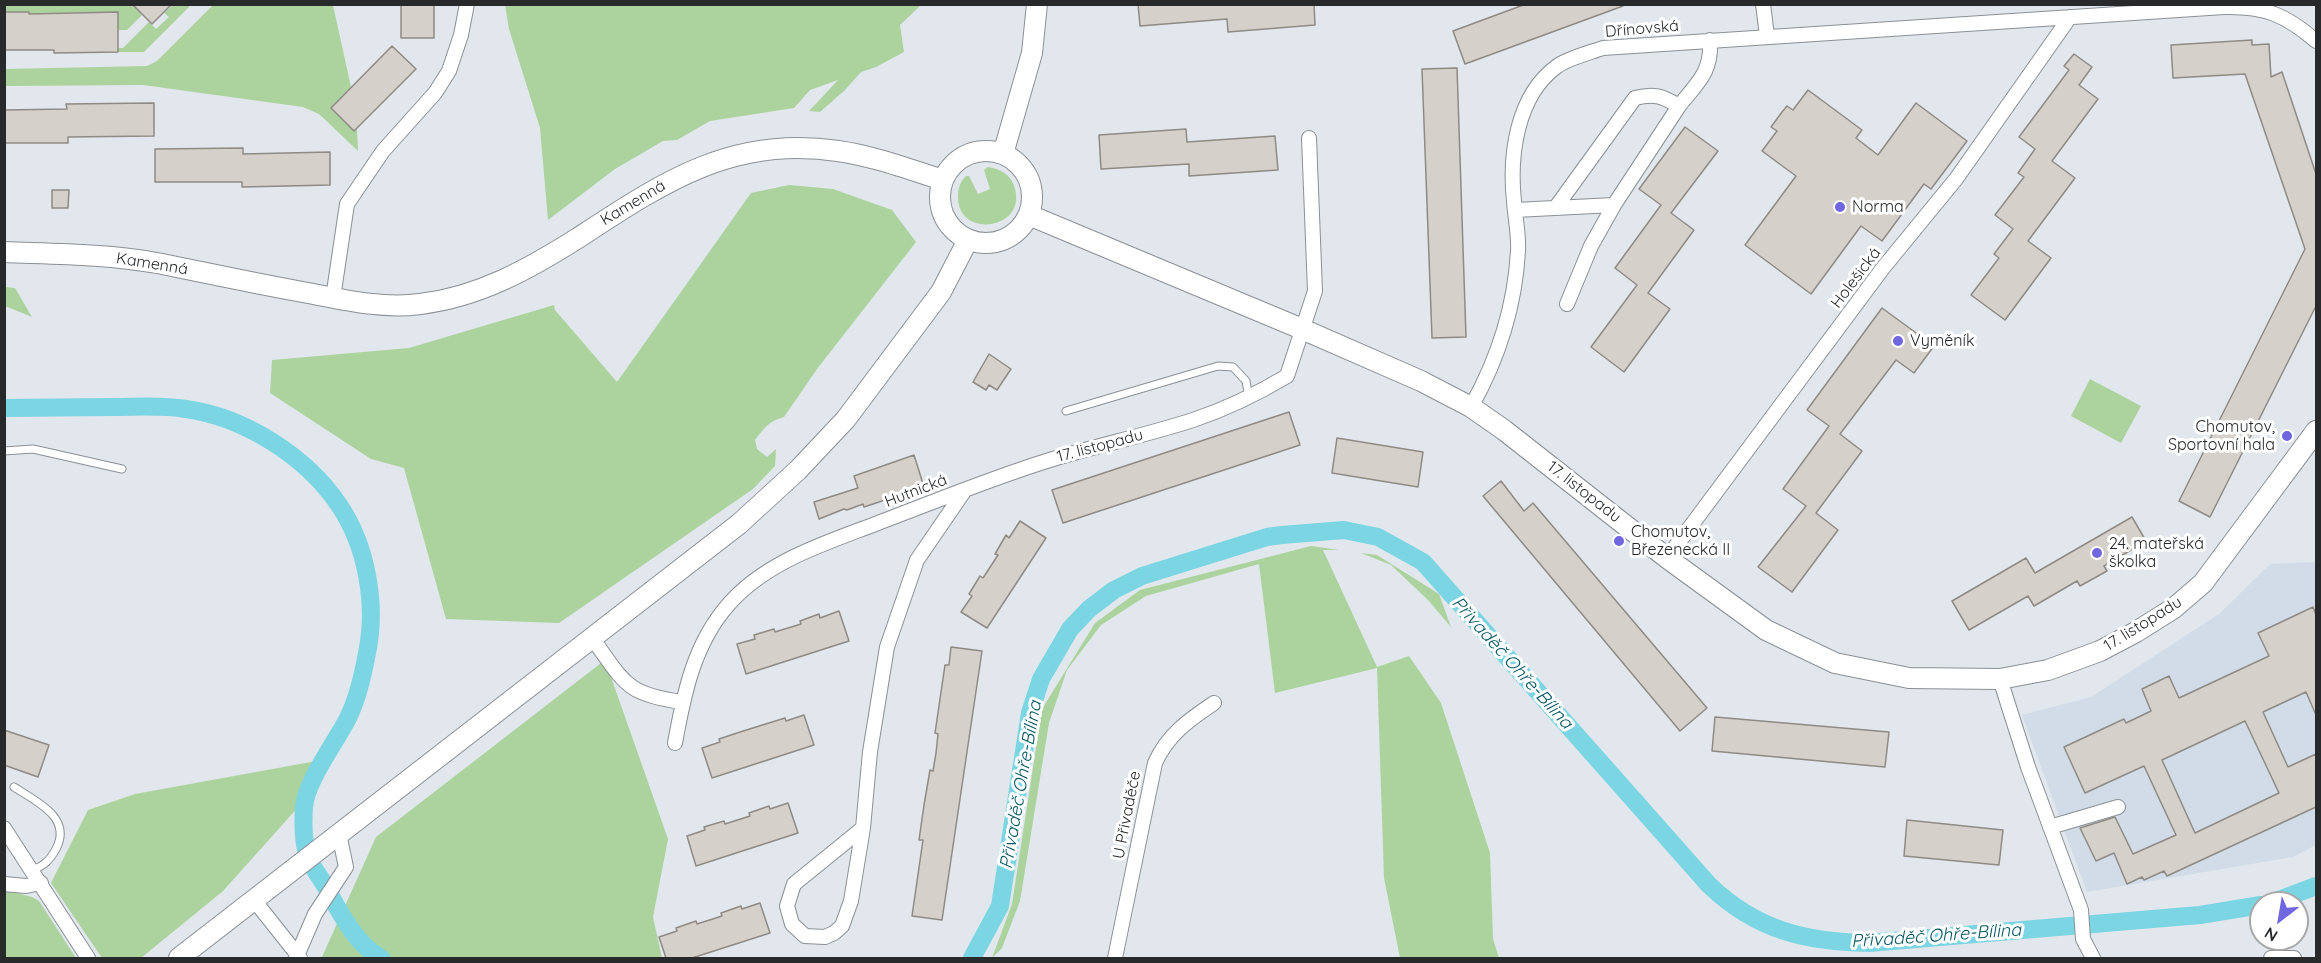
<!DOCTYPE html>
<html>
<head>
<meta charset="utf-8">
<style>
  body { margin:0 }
  #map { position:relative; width:2321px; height:963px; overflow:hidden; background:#e1e7ed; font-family:Quicksand,sans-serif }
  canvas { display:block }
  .frame { position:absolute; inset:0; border:6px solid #27292b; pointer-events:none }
  .north { position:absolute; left:2249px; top:891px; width:60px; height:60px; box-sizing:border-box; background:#fff; border:2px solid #a9a9aa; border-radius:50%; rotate:211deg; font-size:16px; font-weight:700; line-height:24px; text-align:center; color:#27292b }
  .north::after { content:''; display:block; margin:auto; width:21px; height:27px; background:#7066e0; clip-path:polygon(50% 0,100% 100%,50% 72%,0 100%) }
</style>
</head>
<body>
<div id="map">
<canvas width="2321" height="963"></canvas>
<div class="frame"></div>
<div class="north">N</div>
</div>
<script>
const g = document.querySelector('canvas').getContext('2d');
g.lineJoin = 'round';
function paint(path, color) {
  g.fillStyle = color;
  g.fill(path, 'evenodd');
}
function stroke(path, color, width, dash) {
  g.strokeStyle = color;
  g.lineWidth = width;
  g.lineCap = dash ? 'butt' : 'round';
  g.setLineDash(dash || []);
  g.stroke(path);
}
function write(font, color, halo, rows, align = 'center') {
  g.font = font + ' Quicksand,sans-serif';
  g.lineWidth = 6;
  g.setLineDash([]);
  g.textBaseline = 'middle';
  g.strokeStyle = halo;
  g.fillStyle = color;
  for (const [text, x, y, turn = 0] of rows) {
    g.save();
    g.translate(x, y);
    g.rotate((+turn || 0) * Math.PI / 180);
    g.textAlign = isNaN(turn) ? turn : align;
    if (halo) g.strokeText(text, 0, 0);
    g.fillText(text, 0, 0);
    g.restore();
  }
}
paint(new Path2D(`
  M2316,562V845L2293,857L2087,892L2022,715L2091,697L2219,614L2270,564Z`), '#d1dce8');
paint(new Path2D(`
  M132,4L142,15L127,30H118L117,12L54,13L29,29L28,13L5,12V5Z
  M173,5H191L144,52H118V48H123L149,22L156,29L169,17L164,13Z
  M213,5H333L351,87L331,108L354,131L357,128L358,151L319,114L303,107L143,85L5,86L4,69L147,66L157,61Z
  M505,5V4L921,5L900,25L904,52L876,67L861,72L845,90L820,112L809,111L838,80L810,90L794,108L710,121L677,140L663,141L615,169L548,220L540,128L509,29Z
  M988,167C1001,169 1012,175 1015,189C1026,230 958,239 958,197C958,188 960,182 966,176H969L978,194L990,189L984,170Z
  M789,185L833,189L892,210L916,242L817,369L784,417C769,421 764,428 755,440L757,449L767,457L776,449L775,466L753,489L559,623L446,619L404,468L371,459L270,393L272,360L409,348L554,305L555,310L617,382L751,193Z
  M5,287L15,288L32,317L5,306Z
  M2090,379L2141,406L2121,443L2071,416Z
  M1311,546L1339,550H1323L1377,667L1409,656L1441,703L1490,853L1493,939L1499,958H1400L1384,878L1377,668L1275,693L1259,564L1146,596L1101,625L1067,670L1049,723L1020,901L1002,948L992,958L1012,904L1042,709L1095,623L1140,590Z
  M1361,553L1377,555L1439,594L1451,627L1428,600L1391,565Z
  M605,660L668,839L653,917L662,958H325L322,957L376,837Z
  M322,760L309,779L301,804L223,891L141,958H102L51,883L88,810L135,794Z
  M5,890L32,897L39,901L76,958H5Z`), '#acd39d');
stroke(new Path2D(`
  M4,408C41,408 77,407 113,407C137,407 162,405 186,409C244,417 306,456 339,505C367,546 377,605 367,653C363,675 358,698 348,718C336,742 306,781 304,807C303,822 303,842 308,857C311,866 319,875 324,884C339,910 354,943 381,958
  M2271,903L2316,886
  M972,958L1000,906L1030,713L1041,679L1070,629L1089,609L1114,590L1142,576L1267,537L1282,535L1344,530L1378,537L1423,562L1709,885C1756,930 1805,942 1869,943L2200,915L2261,905`), '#7bd5e2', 18);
const building = new Path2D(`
  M132,4H172L152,24Z
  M401,4H434V38H401Z
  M1138,4H1314L1315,25L1228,32L1227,19L1140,26Z
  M1526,4H1623V6L1465,64L1453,31Z
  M4,12H29V14L118,12V52L54,53V50H4Z
  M2252,40V45L2269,44L2271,77L2282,72L2316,174V306L2210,517L2179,501L2305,249L2245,74L2173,78L2171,45Z
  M392,46L416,69L354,131L331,108Z
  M2074,54L2092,67L2079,85L2098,99L2052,161L2075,178L2028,241L2051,258L2005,320L1971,295L1999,258L1994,254L2013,229L1995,215L2024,177L2018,173L2035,149L2019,137L2069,70L2064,66Z
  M1457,68L1466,337L1432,338L1422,69Z
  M1808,90L1862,130L1856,138L1878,155L1916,103L1967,141L1931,189L1924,184L1882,241L1861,226L1811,294L1745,245L1796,176L1762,151L1777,131L1771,127L1782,112L1787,106L1793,110Z
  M154,103V136L68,137V143H4V110L67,109L66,104Z
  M1685,127L1718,151L1671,213L1694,230L1648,293L1670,309L1624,372L1591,347L1637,285L1615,268L1661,205L1639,189Z
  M1186,129L1187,142L1275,136L1278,170L1189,176V164L1101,169L1099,135Z
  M243,148V154L330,152V185L242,187V182H155V149Z
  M52,190H69L68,208H52Z
  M1882,308L1934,346L1914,373L1896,360L1840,434L1862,451L1816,513L1838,530L1792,592L1758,567L1806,506L1783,489L1829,426L1807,410Z
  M989,354L1011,369L997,390L989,385L986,390L973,382Z
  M1289,412L1300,445L1063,523L1052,490Z
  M1337,438L1423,452L1418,487L1332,473Z
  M914,455L924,487L864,507L863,504L847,510L844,509L819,519L814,502L858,488L854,476Z
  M1501,481L1524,511L1533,503L1707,708L1680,731L1483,496Z
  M2132,517L2146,541L2104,566L2107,571L2080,586L2077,581L2034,606L2028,596L1969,630L1952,601L2026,558L2035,573Z
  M1020,521L1046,538L987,628L961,612L972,596L969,594L980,576L983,578L998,555L995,554L1006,535L1009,538Z
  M2313,607L2316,615V715L2306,692L2263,712L2288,767L2316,754V807L2167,876L2164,871L2144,880L2142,877L2127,884L2114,853L2096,861L2080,828L2115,817L2133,854L2176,835L2144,766L2085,793L2064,747L2124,719L2126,723L2151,711L2142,689L2169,676L2179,698L2269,656L2258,633ZM2245,721L2279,793L2195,833L2162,760Z
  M839,611L849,641L746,674L737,644L755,639L754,635L774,629L775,632L801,624L800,621L819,614L820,618Z
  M951,647L982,651L942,920L912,916L923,840H919L924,805L930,770L933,771L936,753L938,734L935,733L945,665H949Z
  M804,715L814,745L712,778L702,748L720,742L719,739L740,732L785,718L786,721Z
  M1715,717L1889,732L1885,767L1712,751Z
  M4,730L49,745L38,777L4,765Z
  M788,803L798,833L696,866L687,836L705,830L704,827L724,821L725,824L750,816L749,813L769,806L770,809Z
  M1907,820L2003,830L1999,865L1904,856Z
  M760,903L770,933L692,958H666L659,937L677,931L676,928L696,921L697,924L722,916L721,913L741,906L742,909Z`);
paint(building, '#d6d0ca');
stroke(building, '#8f8a84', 1.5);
const lane = new Path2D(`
  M1066,411L1218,366L1233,367L1246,381L1249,398
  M4,451L33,449L122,469
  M14,787C35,801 73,817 56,849C50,860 44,866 32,870`);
const street = new Path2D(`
  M1763,4L1767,36
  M1679,106C1697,83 1712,73 1710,40
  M1556,207L1635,98C1654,93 1662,96 1679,106L1614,205L1591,246L1567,304
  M1515,210L1614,205
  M333,298L347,204L383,151L435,93L449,71L461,35L467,4
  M1471,407C1498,359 1515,306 1518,251C1519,235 1515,217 1514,201C1509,155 1517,96 1556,67C1568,58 1589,53 1603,48L2224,7C2265,6 2286,15 2316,41
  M1667,558L1883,268L1956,179L2070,17
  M592,638C625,683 625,694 682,702
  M2000,679L2028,767L2081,910L2083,939L2093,958
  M675,743C684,693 694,644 728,605C766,561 826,543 878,523C936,501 994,477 1053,459C1099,445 1147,435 1193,420C1226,409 1257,394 1287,376L1315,291L1309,138
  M2050,827L2118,807
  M4,828L88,958
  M863,828L794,884L787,906L792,924L805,936L825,937L834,933L842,926L851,901L863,828L870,752L887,647L917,560L965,490
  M4,884L26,886L41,883
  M254,900L300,958
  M296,958L315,914L346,867L339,834
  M1115,958L1155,763C1168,734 1189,720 1214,703
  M2271,958H2294`);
const secondary = new Path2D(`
  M940 197a46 46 0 1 1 92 0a46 46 0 1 1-92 0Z
  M1003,154L1032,53L1037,4
  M1029,215L1302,329L1421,381L1471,407L1504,430L1667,558L1766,630L1835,663L1909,678L2000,679L2048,670L2100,651L2136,632L2174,608L2203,583L2316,431
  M4,252C55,254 107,254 157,263C207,273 257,284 308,293C344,300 383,309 420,304C479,297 529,269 578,238C662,183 732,135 838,151C873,156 908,169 943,180
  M179,958L739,524L798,470L846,419L941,292L968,240`);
stroke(lane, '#8a9096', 9);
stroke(street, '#8a9096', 16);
stroke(secondary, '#8a9096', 22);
stroke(lane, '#fff', 7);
stroke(street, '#fff', 14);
stroke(secondary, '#fff', 20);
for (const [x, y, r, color] of [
  [1840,207,6,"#7066e0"],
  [1898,341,6,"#7066e0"],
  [2287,436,6,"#7066e0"],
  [1619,541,6,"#7066e0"],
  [2097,553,6,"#7066e0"]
]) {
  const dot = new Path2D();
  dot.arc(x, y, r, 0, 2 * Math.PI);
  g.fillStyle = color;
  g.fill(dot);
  stroke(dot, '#fff', 2);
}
write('16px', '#27292b', '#fff', [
  ["Dřínovská",1642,29,-5],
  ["Kamenná",633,203,-31],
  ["Kamenná",152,264,9],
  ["Holešická",1856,278,-53],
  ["17. listopadu",1100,446,-15],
  ["Hutnická",916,491,-21],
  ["17. listopadu",1584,492,38],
  ["17. listopadu",2143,624,-32],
  ["U Přivaděče",1127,815,-79]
]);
write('16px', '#27292b', '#fff', [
  ["Norma",1852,207],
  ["Vyměník",1910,341],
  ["Chomutov,",2275,427,"right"],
  ["Sportovní hala",2275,445,"right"],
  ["Chomutov,",1631,532],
  ["Březenecká II",1631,550],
  ["24. mateřská",2109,544],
  ["školka",2109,562]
], 'left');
write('italic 18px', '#035761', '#fff', [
  ["Přivaděč Ohře-Bílina",1512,663,48],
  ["Přivaděč Ohře-Bílina",1021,785,-80],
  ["Přivaděč Ohře-Bílina",1936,936,-4]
]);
</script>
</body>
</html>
